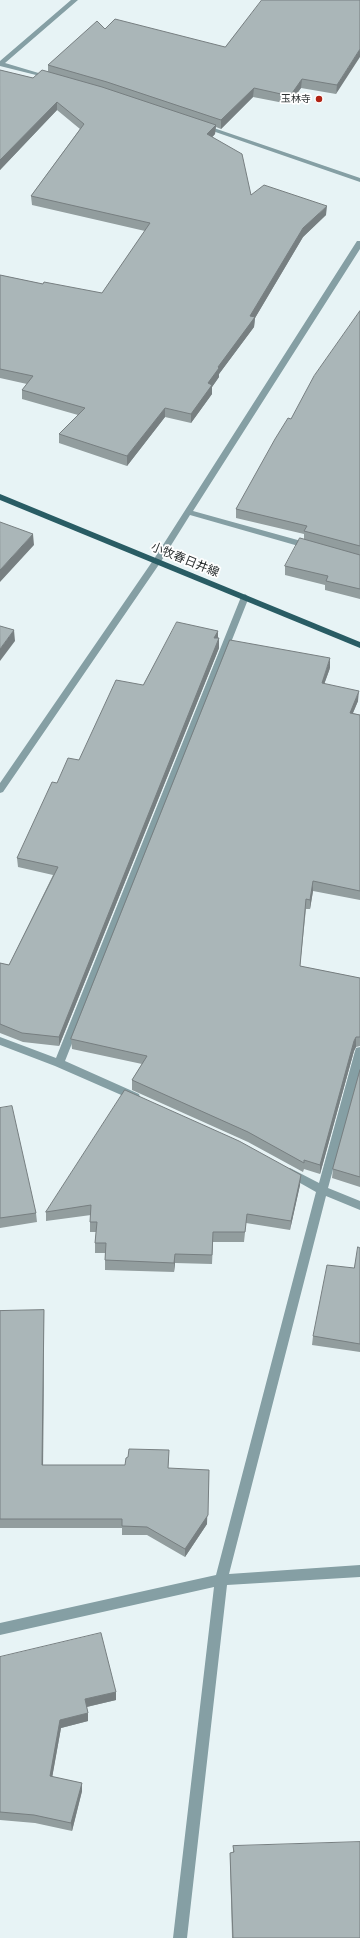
<!DOCTYPE html>
<html>
<head>
<meta charset="utf-8">
<style>
  body { margin:0 }
  canvas { display:block; background:#e7f3f5 }
</style>
</head>
<body>
<canvas width="360" height="1938"></canvas>
<script>
const g = document.querySelector('canvas').getContext('2d');
g.lineJoin = 'round';
function paint(path, color) {
  g.fillStyle = color;
  g.fill(path, 'evenodd');
}
function stroke(path, color, width, dash) {
  g.strokeStyle = color;
  g.lineWidth = width;
  g.lineCap = dash ? 'butt' : 'round';
  g.setLineDash(dash || []);
  g.stroke(path);
}
function write(font, color, halo, rows, align = 'center') {
  g.font = font + ' "IBM Plex Serif","Noto Sans JP",serif';
  g.lineWidth = 3.5;
  g.setLineDash([]);
  g.textBaseline = 'middle';
  g.strokeStyle = halo;
  g.fillStyle = color;
  for (const [text, x, y, turn = 0] of rows) {
    g.save();
    g.translate(x, y);
    g.rotate((+turn || 0) * Math.PI / 180);
    g.textAlign = isNaN(turn) ? turn : align;
    if (halo) g.strokeText(text, 0, 0);
    g.fillText(text, 0, 0);
    g.restore();
  }
}
paint(new Path2D(`
  M71,0H78L5,63L52,77V79L0,66V61Z
  M201,125H205L360,178V182L201,127Z
  M357,241H360V249L193,511L312,544L313,546L309,549L190,515L160,563L3,792L0,793V783L154,559Z
  M245,594L249,597L65,1061L139,1094L140,1097L139,1100L135,1101L55,1066L0,1045V1037L56,1058L241,597Z
  M360,1047V1070L328,1188L360,1201V1210L326,1196L229,1574L360,1565V1577L227,1585L187,1938H173L214,1587L0,1635V1623L216,1575L316,1192L286,1175L285,1172L286,1169L290,1168L319,1183L355,1051L356,1048Z`), '#859fa4');
paint(new Path2D(`
  M0,494L360,642V648L0,500Z`), '#295c64');
paint(new Path2D(`
  M360,0L336,94L301,88L289,104L253,97L221,129L216,127L215,134L212,137L251,195L326,215L303,237L255,318L254,327L219,374V377L212,387V394L191,423L165,417L127,466L59,443V434L78,415L22,399V390L27,384L0,378V275L43,284L102,293L145,231L32,205L31,196L80,129L57,110L0,170V70L33,78L48,72V65L105,29L225,47Z
  M360,311V599L325,590V585L285,575V566L304,539V534L236,518V509L291,419Z
  M218,631V638H219V648L59,1046L23,1042L0,1033V963L9,965L53,875L18,867L17,858L57,783L79,760L143,685Z
  M330,668L324,684L358,701L353,713L360,715V900L313,891L310,909H306L300,966L360,978V1046L356,1047L354,1051L320,1174L304,1169L303,1172L248,1142L132,1090V1080L142,1064L72,1049L71,1039Z
  M360,1070V1187L332,1178L333,1169Z
  M125,1090L300,1185L290,1230L246,1223L244,1242H213L212,1264L175,1263L174,1272L105,1270V1253H95V1243L96,1232H90V1222L91,1215L46,1221V1212Z
  M0,1108L36,1213L37,1222L0,1228Z
  M360,1248V1352L312,1345L313,1336L354,1268Z
  M44,1310V1320L43,1465H125L169,1459L168,1468L207,1524L185,1557L147,1535H122V1528H0V1311Z
  M0,1657L116,1692V1700L87,1707L88,1721L61,1728L52,1777L82,1783V1791L72,1831L35,1823L0,1820Z
  M233,1846L360,1938H232L230,1861V1853H233Z`), '#929d9e');
paint(new Path2D(`
  M360,49V57L336,94L337,85Z
  M302,79L301,88L289,104L290,96Z
  M254,88L253,97L221,129V120Z
  M57,102V110L0,170V160Z
  M216,125L215,134L207,143V134Z
  M327,206L326,215L303,237L255,318L254,327L219,374V377L212,387V394L191,423V414L208,383L250,316L303,228Z
  M165,408V417L127,466V456Z
  M33,534L34,545L0,582V570Z
  M14,630L15,641L0,661V649Z
  M218,631V640L214,638Z
  M219,638V648L59,1046V1037Z
  M330,658V668L321,693L322,683Z
  M359,691L358,701L349,722L350,713Z
  M313,881V891L310,909V900Z
  M356,1037V1047L354,1051L320,1174V1165L354,1041Z
  M301,1175L300,1185L290,1230L291,1221Z
  M175,1254V1263L174,1272V1263Z
  M44,1310V1320L43,1474L42,1465Z
  M209,1470L207,1524L185,1557V1549Z
  M116,1692V1700L86,1707L85,1699Z
  M88,1713V1721L61,1728L51,1784L50,1776L60,1720Z
  M82,1783V1791L72,1831L71,1823Z`), '#777f81');
const building = new Path2D(`
  M262,0H360V49L337,85L302,79L290,96L254,88L221,120L107,82L48,65L97,21L105,29L115,19L225,47Z
  M0,70L33,78L42,70L102,87L216,125L207,134L242,154L251,195L264,185L327,206L303,228L250,316L255,317L218,367L219,368L208,383L212,385L191,414L165,408L127,456L59,434L85,408L22,390L33,376L0,369V275L43,284L44,282L102,293L150,223L31,196L84,124L57,102L0,160Z
  M360,311V546L304,531L307,526L236,509L275,439L288,418L291,419L314,376Z
  M0,522L33,534L0,570Z
  M300,538L360,555V589L326,581L328,576L285,566Z
  M177,622L218,631L214,638H219L59,1037L22,1033L0,1024V963L9,965L58,867L17,858L52,782L57,783L68,758L79,760L116,680L143,685Z
  M0,626L14,630L0,649Z
  M230,640L330,658L322,683L359,691L350,713L360,715V891L313,881L310,900L306,899L300,966L360,978V1037H356L354,1041L320,1165L304,1160V1163L248,1132L132,1080L147,1056L71,1039Z
  M360,1070V1177L333,1169Z
  M125,1090L239,1141L301,1175L291,1221L247,1214L245,1232H213L212,1255L175,1254L174,1263L105,1260L106,1243H95L97,1222H90L91,1205L46,1212Z
  M12,1106L36,1213L0,1218V1108Z
  M358,1247L360,1248V1344L313,1336L327,1265L354,1268Z
  M44,1310L42,1465H125L126,1458L128,1457L129,1449L169,1450L168,1468L209,1470L208,1515L185,1549L147,1527L122,1526V1519H0V1311Z
  M101,1633L116,1692L85,1699L88,1713L60,1720L50,1776L82,1783L71,1823L34,1815L0,1812V1657Z
  M360,1842V1938H233L230,1853L234,1852L233,1846Z`);
paint(building, '#aab6b8');
stroke(building, '#777f81', 1);
for (const [x, y, r, color] of [
  [319,99,4,"#b12314"]
]) {
  const dot = new Path2D();
  dot.arc(x, y, r, 0, 2 * Math.PI);
  g.fillStyle = color;
  g.fill(dot);
  stroke(dot, '#fff', 1.5);
}
write('10px', '#2b3031', '#fff', [
  ["玉林寺",311,99]
], 'right');
write('12px', '#2b3031', '#fff', [
  ["小牧春日井線",185,560,22]
]);
</script>
</body>
</html>
